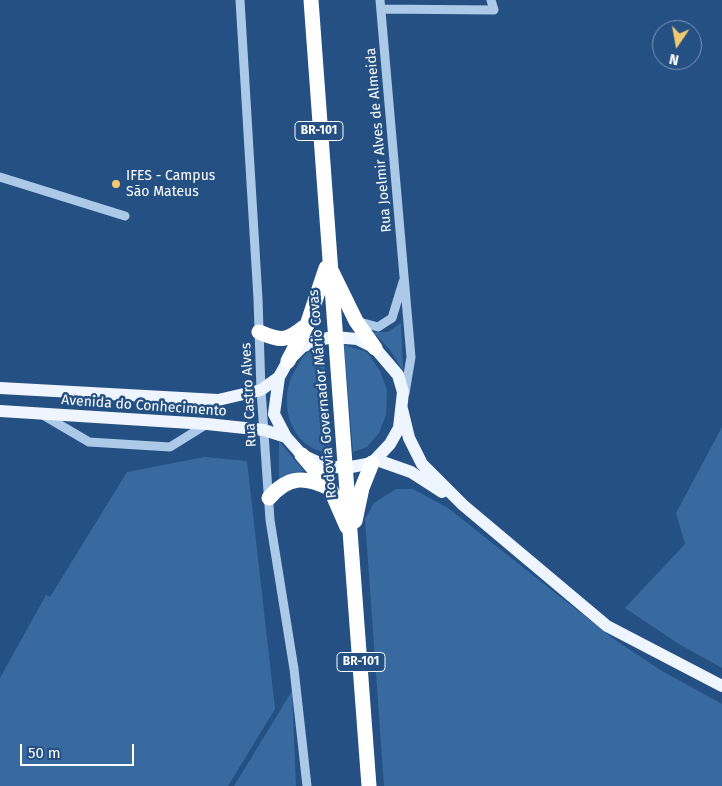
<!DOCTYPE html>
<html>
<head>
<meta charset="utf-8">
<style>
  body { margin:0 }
  #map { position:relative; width:722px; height:786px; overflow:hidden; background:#245083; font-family:"Fira Sans",sans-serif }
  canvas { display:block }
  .north { position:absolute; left:652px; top:20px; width:50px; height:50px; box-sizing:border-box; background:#245083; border:1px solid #7c96b5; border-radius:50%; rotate:192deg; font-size:14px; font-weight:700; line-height:20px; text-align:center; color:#fff }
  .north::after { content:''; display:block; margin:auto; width:18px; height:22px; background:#f2c96f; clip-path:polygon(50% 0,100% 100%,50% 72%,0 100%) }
  .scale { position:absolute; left:20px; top:744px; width:114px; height:22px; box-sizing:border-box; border:2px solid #fff; border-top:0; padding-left:6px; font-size:15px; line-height:18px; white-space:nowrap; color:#fff; -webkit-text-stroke:4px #245083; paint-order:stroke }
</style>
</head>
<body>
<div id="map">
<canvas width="722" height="786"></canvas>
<div class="north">N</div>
<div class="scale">50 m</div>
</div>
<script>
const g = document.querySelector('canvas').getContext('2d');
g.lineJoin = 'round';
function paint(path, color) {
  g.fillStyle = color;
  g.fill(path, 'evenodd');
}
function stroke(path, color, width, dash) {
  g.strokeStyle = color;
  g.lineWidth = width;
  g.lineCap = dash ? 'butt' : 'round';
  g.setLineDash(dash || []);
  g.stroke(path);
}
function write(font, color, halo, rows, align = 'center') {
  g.font = font + ' "Fira Sans",sans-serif';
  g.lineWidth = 5;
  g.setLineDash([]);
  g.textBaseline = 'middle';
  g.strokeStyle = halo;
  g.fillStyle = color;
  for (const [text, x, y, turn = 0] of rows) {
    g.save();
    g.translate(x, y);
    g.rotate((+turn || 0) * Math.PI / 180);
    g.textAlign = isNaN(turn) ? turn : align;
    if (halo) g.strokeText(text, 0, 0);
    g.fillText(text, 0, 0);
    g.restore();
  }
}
paint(new Path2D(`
  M401,323L403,371L390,350L373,332H388Z
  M344,345L367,352L380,371L387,390L386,415L379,433L367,447L353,452Z
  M323,346L331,453C290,451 275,399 297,367C299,363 302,357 306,354C310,350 318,348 323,346Z
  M722,427V668L679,644L625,608L685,544L676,513Z
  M279,441L304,471L291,473L279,480Z
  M205,457L247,461L275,709L228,786H0V678L46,595L50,597L127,472Z
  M396,489H413L448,508L615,640L662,671L722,704V786H384L365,519L374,503Z
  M292,691L296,786H234Z`), '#386aa0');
stroke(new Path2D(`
  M240,0L258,299L261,390L270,520L294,669L307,786
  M380,0L411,357L405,393
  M381,9L494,10L491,0
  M0,177L125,216
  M356,321L378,327L392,318L403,282
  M43,415L89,442L170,447L207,424`), '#acc9e8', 9);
stroke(new Path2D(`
  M334,337L357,339L375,348L398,375L403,392L399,428L390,444L372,463L346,468L326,466L302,455L286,437L274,414L279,377L288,361L302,347L317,340Z
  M0,388L218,400L261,390L279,377
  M402,409L409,438L422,464L463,505L607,626L722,686
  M0,411L207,424L264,430L286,437
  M377,460L411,472L442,492`), '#eef5fe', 12);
stroke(new Path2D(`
  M311,0C328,262 351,524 369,786
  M332,272L356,321L375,348
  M259,332C280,341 286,342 304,327
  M288,361L307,325L326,268
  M302,455L330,488L347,527
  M269,498C288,476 304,476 329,488
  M355,521L362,488L372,463`), '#fff', 15);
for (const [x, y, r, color] of [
  [116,184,5,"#f2c96f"]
]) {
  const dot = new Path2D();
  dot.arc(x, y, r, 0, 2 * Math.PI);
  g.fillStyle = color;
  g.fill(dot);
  stroke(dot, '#245083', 2);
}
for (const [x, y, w] of [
  [319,131,48],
  [361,662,48]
]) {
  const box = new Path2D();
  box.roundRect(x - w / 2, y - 9.5, w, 19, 4);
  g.fillStyle = '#245083';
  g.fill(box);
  stroke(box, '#fff', 1);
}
write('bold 12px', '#fff', null, [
  ["BR-101",319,131],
  ["BR-101",361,662]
]);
write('14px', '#fff', '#245083', [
  ["Rua Joelmir Alves de Almeida",379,140,-95],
  ["Rodovia Governador Mário Covas",323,394,-95],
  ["Rua Castro Alves",249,395,-93],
  ["Avenida do Conhecimento",144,406,4]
]);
write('14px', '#fff', '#245083', [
  ["IFES - Campus",126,176],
  ["São Mateus",126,192]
], 'left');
</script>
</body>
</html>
